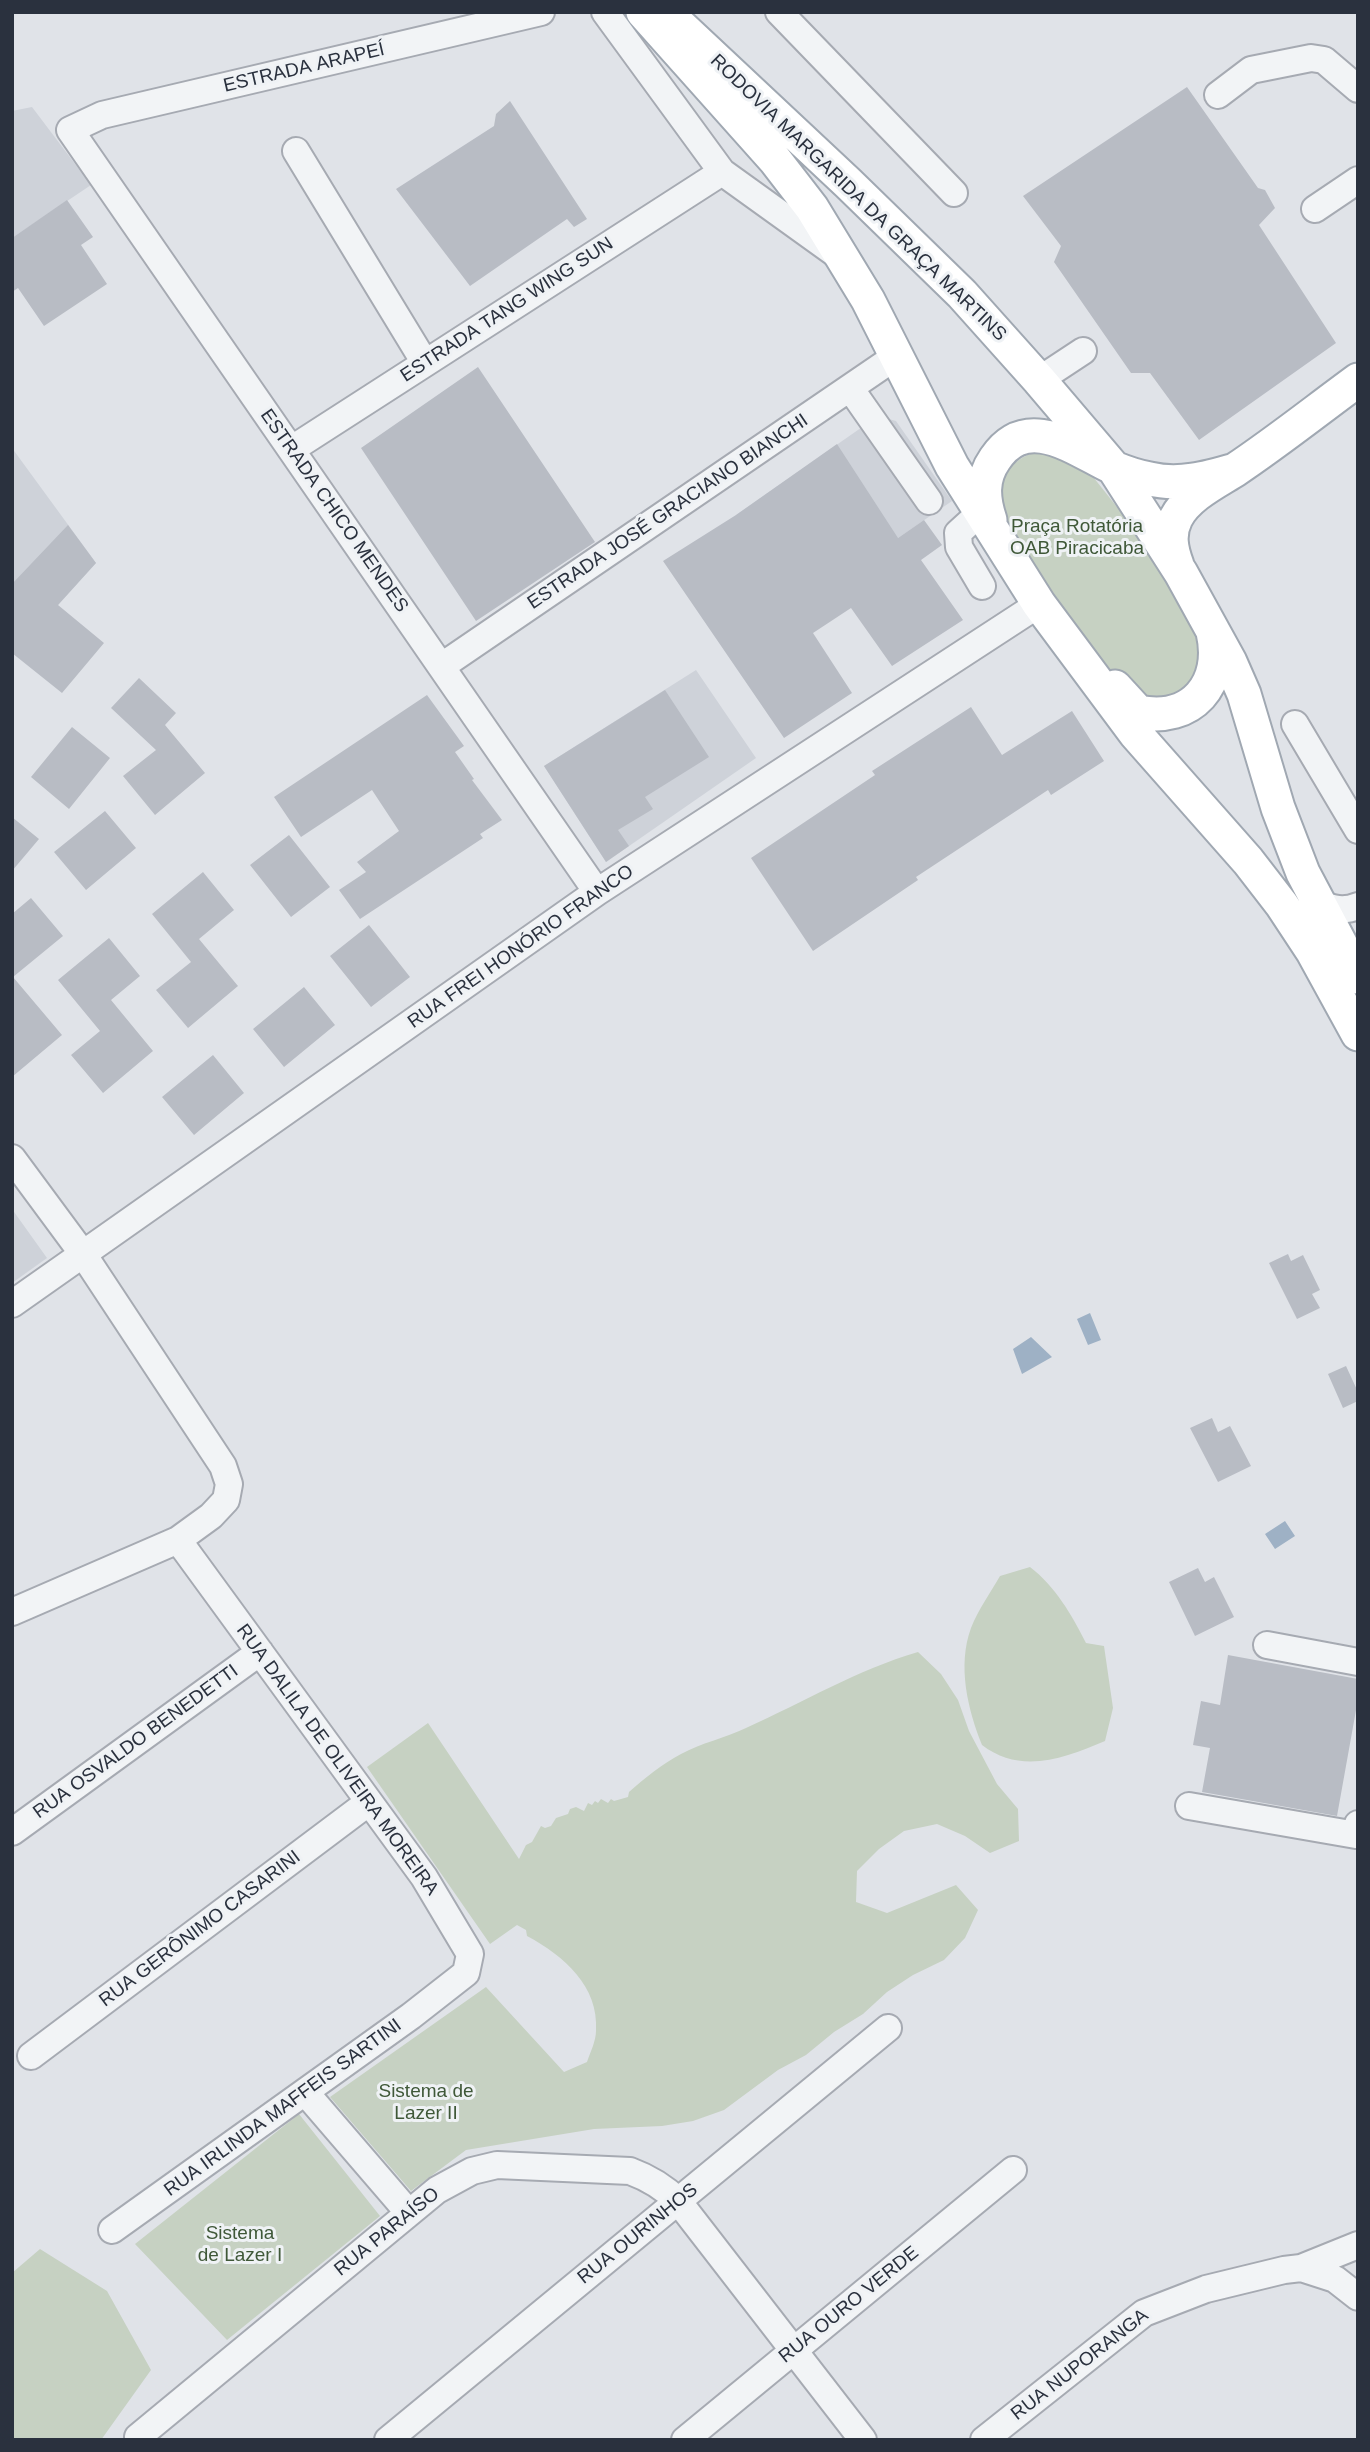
<!DOCTYPE html>
<html>
<head>
<meta charset="utf-8">
<style>
  body { margin:0 }
  #map { position:relative; width:1370px; height:2452px; overflow:hidden; background:#e0e3e8; font-family:Arial,sans-serif }
  canvas { display:block }
  .frame { position:absolute; inset:0; border:14px solid #2a313e; pointer-events:none }
</style>
</head>
<body>
<div id="map">
<canvas width="1370" height="2452"></canvas>
<div class="frame"></div>
</div>
<script>
const g = document.querySelector('canvas').getContext('2d');
g.lineJoin = 'round';
function paint(path, color) {
  g.fillStyle = color;
  g.fill(path, 'evenodd');
}
function stroke(path, color, width, dash) {
  g.strokeStyle = color;
  g.lineWidth = width;
  g.lineCap = dash ? 'butt' : 'round';
  g.setLineDash(dash || []);
  g.stroke(path);
}
function write(font, color, halo, rows, align = 'center') {
  g.font = font + ' Arial,sans-serif';
  g.lineWidth = 6;
  g.setLineDash([]);
  g.textBaseline = 'middle';
  g.strokeStyle = halo;
  g.fillStyle = color;
  for (const [text, x, y, turn = 0] of rows) {
    g.save();
    g.translate(x, y);
    g.rotate((+turn || 0) * Math.PI / 180);
    g.textAlign = isNaN(turn) ? turn : align;
    if (halo) g.strokeText(text, 0, 0);
    g.fillText(text, 0, 0);
    g.restore();
  }
}
paint(new Path2D(`
  M32,107L91,185L12,238V111Z
  M878,416L896,421L952,501L796,608L736,515Z
  M12,448L96,563L12,656Z
  M696,670L756,758L606,862L544,766Z
  M12,1209L47,1258L12,1283Z`), '#ced2d9');
paint(new Path2D(`
  M1040,451L1086,468L1117,507L1162,572L1198,638L1203,656L1198,675L1186,690L1170,699L1135,696L1105,667L1000,516L1001,478C1012,463 1023,455 1040,451Z
  M1030,1567C1055,1586 1072,1615 1086,1643L1104,1646L1113,1708L1105,1741C1065,1758 1021,1775 982,1745C968,1710 957,1666 971,1628C978,1610 991,1592 1000,1576Z
  M918,1652L941,1674L958,1700L969,1731L997,1784L1018,1809L1019,1841L990,1853L965,1836L937,1824L904,1831L879,1849L857,1871L856,1902L887,1913L956,1885L978,1910L965,1938L944,1960L913,1975L887,1992L863,2014L834,2032L806,2055L778,2070L724,2110L693,2121L662,2126L594,2129L466,2150L411,2191L330,2097L486,1987L564,2072L587,2062C590,2053 596,2041 596,2031C599,1986 564,1956 527,1936L526,1930L517,1925L490,1944L367,1767L428,1723L519,1859L526,1845L532,1842L541,1826L545,1828L551,1826L556,1818L568,1814L570,1809L576,1807L584,1811L588,1803L592,1805L595,1801L598,1803L601,1799L608,1803L611,1799L614,1801L628,1797L629,1792C645,1778 662,1764 681,1754C701,1743 725,1738 746,1728C804,1702 857,1670 918,1652Z
  M299,2114L380,2216L227,2340L135,2244Z
  M40,2249L107,2291L151,2370L101,2440H12V2273Z`), '#c6d1c2');
paint(new Path2D(`
  M1090,1313L1101,1340L1088,1345L1077,1319Z
  M1031,1337L1052,1357L1022,1374L1013,1349Z
  M1285,1521L1295,1536L1275,1549L1265,1534Z`), '#9eb1c5');
paint(new Path2D(`
  M1187,87L1258,188L1265,190L1275,208L1259,225L1336,343L1199,440L1150,373H1131L1054,262L1061,246L1023,196Z
  M510,101L587,219L574,227L567,219L470,286L396,189L494,126L496,114Z
  M67,200L93,237L81,245L107,284L44,326L18,288L12,292V238Z
  M478,367L595,542L476,621L361,448Z
  M837,444L898,538L924,520L942,545L921,560L963,620L892,666L851,608L813,633L852,693L784,738L663,561L736,515Z
  M68,525L96,563L58,605L104,643L62,693L12,653V584Z
  M139,678L176,713L165,725L205,773L155,815L123,776L156,750L111,708Z
  M665,690L709,757L645,797L653,809L618,830L629,846L606,862L544,766Z
  M427,695L464,746L455,752L474,779L472,780L502,820L480,834L483,838L360,919L339,890L366,872L357,862L399,831L372,790L301,837L274,797Z
  M971,707L1002,755L1072,711L1104,761L1051,795L1048,790L916,877L918,880L813,951L751,858L875,775L872,771Z
  M72,727L110,758L69,809L31,777Z
  M105,811L136,848L86,890L54,852Z
  M12,817L39,839L12,871Z
  M289,835L330,887L291,917L250,865Z
  M203,872L234,910L199,939L238,986L188,1028L156,990L191,962L152,914Z
  M31,898L63,936L13,977L62,1035L12,1077V914Z
  M369,925L410,977L371,1007L330,956Z
  M109,938L140,976L111,1000L153,1051L103,1093L71,1055L100,1031L58,980Z
  M304,987L335,1025L284,1067L253,1029Z
  M213,1055L244,1093L194,1135L162,1097Z
  M1288,1254L1291,1261L1303,1255L1320,1290L1312,1294L1320,1308L1297,1319L1269,1263Z
  M1346,1366L1358,1392V1401L1343,1408L1328,1374Z
  M1212,1418L1218,1432L1230,1426L1251,1466L1218,1482L1190,1428Z
  M1198,1568L1205,1582L1214,1577L1234,1617L1195,1636L1169,1582Z
  M1228,1655L1358,1679V1699L1337,1816L1202,1792L1210,1748L1193,1745L1201,1701L1220,1705Z`), '#b8bcc4');
const minor = new Path2D(`
  M541,12L102,115L70,130L597,892
  M605,12L722,172L836,254
  M779,12L954,193
  M1218,95L1251,70L1311,58L1324,60L1358,89
  M296,151L425,363
  M1315,209L1358,180
  M1039,380L1083,351
  M850,388L929,501
  M292,449L722,172
  M981,512L958,533L959,547L982,586
  M442,666L895,357
  M1295,724L1358,830
  M1318,903C1333,909 1343,912 1358,906
  M12,1158L83,1254L223,1466L229,1484L226,1500L211,1516L178,1540L12,1612
  M12,1304L597,892L1039,604
  M1267,1645L1358,1662
  M1189,1806L1356,1835L1358,1824
  M12,1832L260,1652
  M31,2056L369,1802
  M305,2092L409,2213
  M112,2230L411,2016L466,1973L470,1954L424,1877L178,1540
  M1301,2268L1335,2279L1358,2297
  M138,2437L437,2190L472,2171L497,2165L630,2171C649,2178 664,2187 678,2201L863,2440
  M388,2440L888,2028
  M685,2440L1013,2170
  M984,2440L1144,2313L1206,2289L1284,2270L1301,2268L1358,2245`);
const major = new Path2D(`
  M643,12L775,160L812,208L868,300L952,466L1039,604L1135,733L1248,861L1282,905L1313,952L1358,1034
  M675,21L848,183L962,294L1039,380L1113,467L1181,573L1230,662L1244,694L1278,808L1303,873L1358,977
  M990,520C983,499 981,479 995,459C1028,410 1077,451 1114,468C1126,473 1138,477 1150,479C1179,486 1207,478 1235,470
  M1177,565C1171,549 1168,534 1176,518C1187,496 1216,482 1235,470C1277,442 1317,410 1358,380
  M1115,687L1138,712C1192,723 1225,684 1213,632`);
stroke(minor, '#a6aab2', 30);
stroke(major, '#a0a8b2', 37);
stroke(minor, '#f2f4f6', 26);
stroke(major, '#fff', 33);
write('19px', '#2a313e', '#eff2f5', [
  ["ESTRADA ARAPEÍ",304,68,-13],
  ["RODOVIA MARGARIDA DA GRAÇA MARTINS",858,198,44],
  ["ESTRADA TANG WING SUN",507,310,-33],
  ["ESTRADA CHICO MENDES",334,511,55],
  ["ESTRADA JOSÉ GRACIANO BIANCHI",668,512,-34],
  ["RUA FREI HONÓRIO FRANCO",521,947,-35],
  ["RUA OSVALDO BENEDETTI",136,1742,-36],
  ["RUA DALILA DE OLIVEIRA MOREIRA",337,1760,54],
  ["RUA GERÔNIMO CASARINI",200,1929,-37],
  ["RUA IRLINDA MAFFEIS SARTINI",283,2108,-36],
  ["RUA PARAÍSO",387,2232,-39],
  ["RUA OURINHOS",638,2234,-39],
  ["RUA OURO VERDE",849,2305,-39],
  ["RUA NUPORANGA",1080,2365,-38]
]);
write('19px', '#3f5838', '#eff2f5', [
  ["Praça Rotatória",1077,527],
  ["OAB Piracicaba",1077,549],
  ["Sistema de",426,2092],
  ["Lazer II",426,2114],
  ["Sistema",240,2234],
  ["de Lazer I",240,2256]
]);
</script>
</body>
</html>
